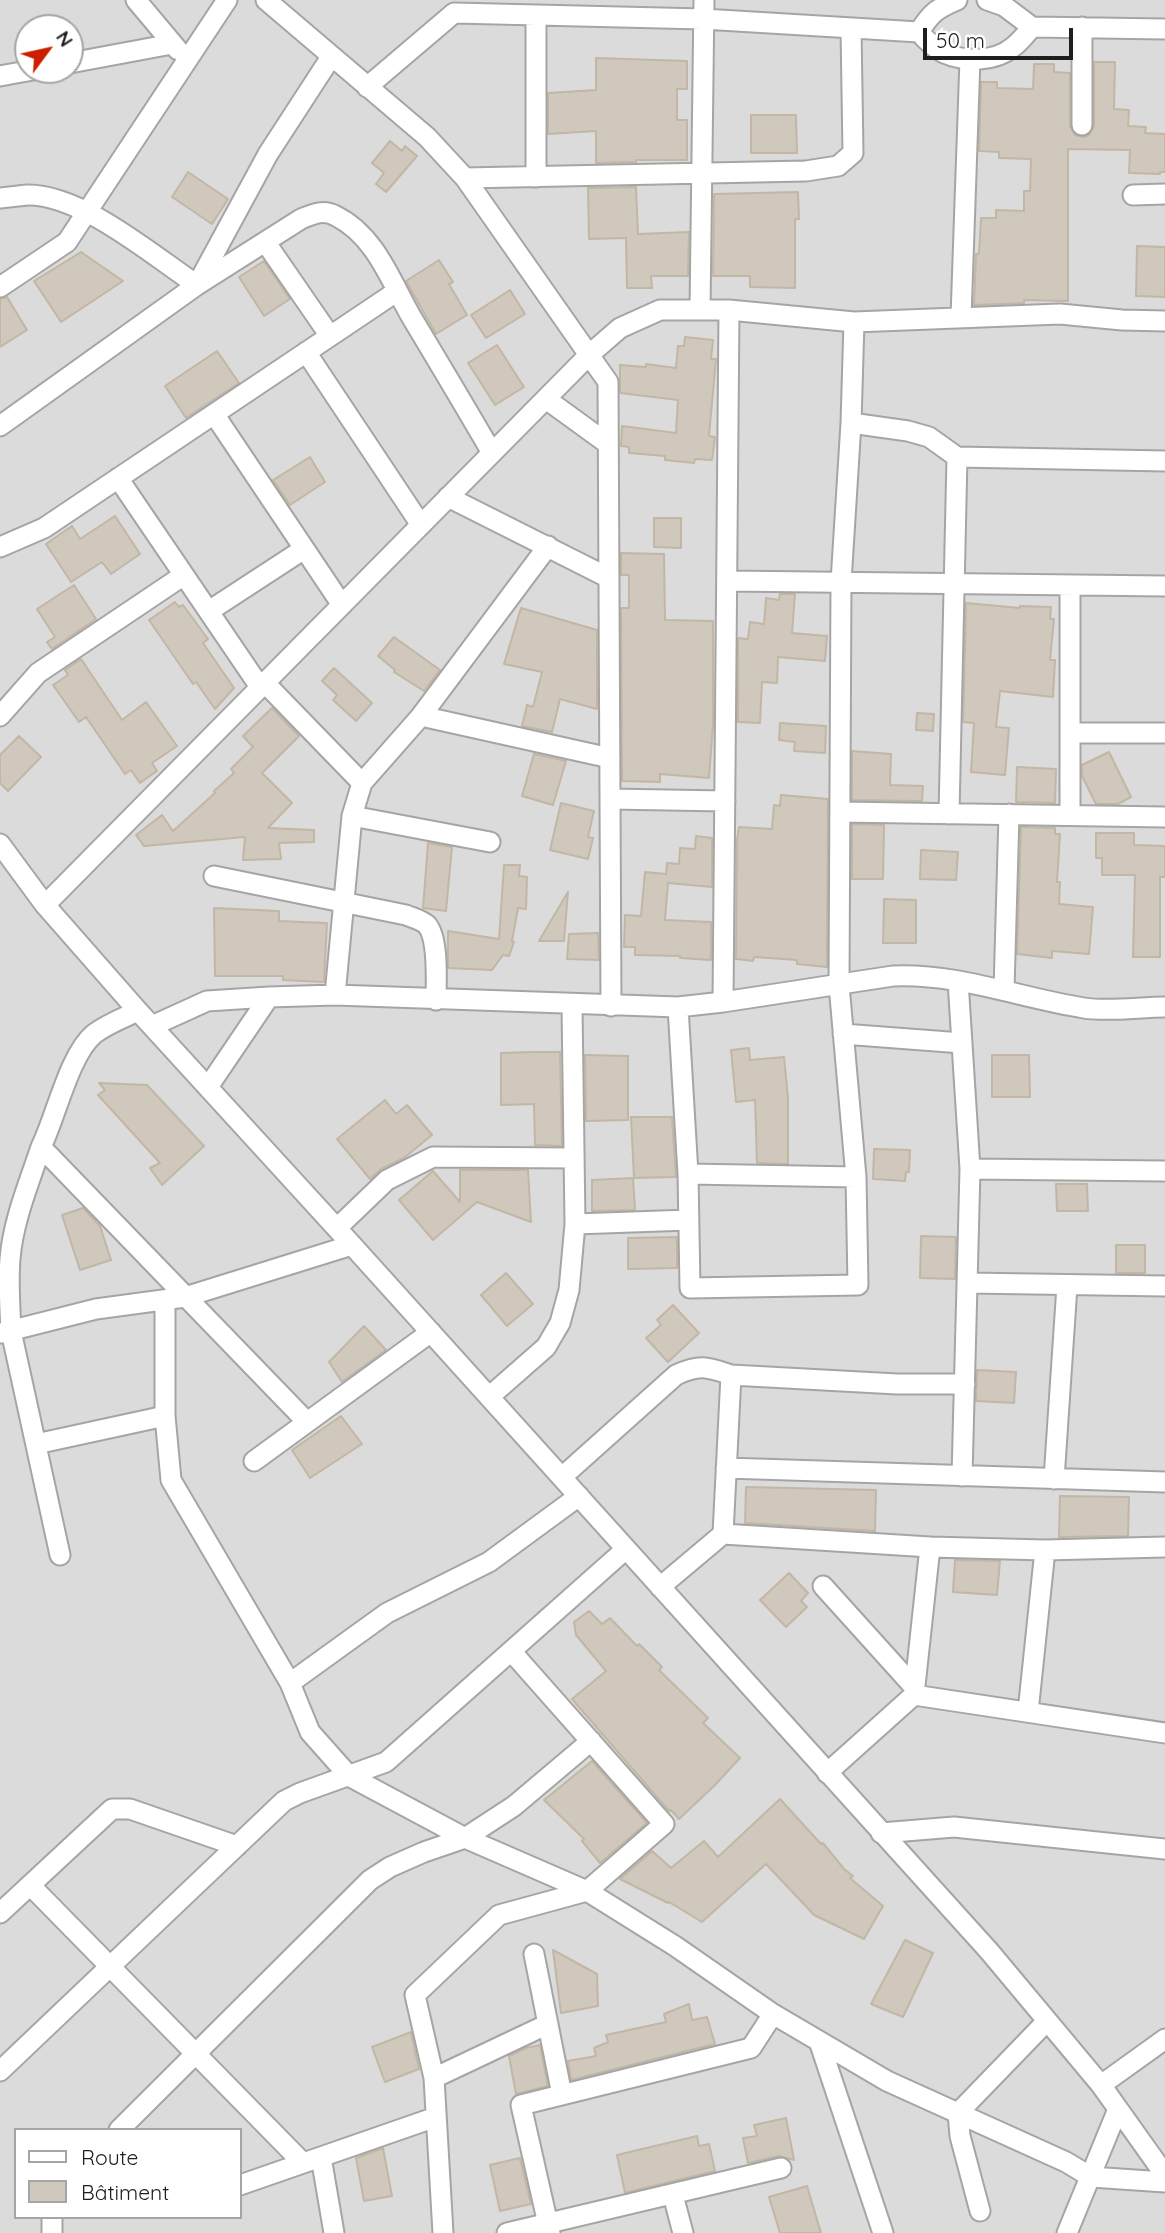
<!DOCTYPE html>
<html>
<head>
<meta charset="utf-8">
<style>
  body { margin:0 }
  #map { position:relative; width:1165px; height:2233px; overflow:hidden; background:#f0eee3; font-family:Quicksand,sans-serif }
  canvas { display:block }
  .legend { position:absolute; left:14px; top:2128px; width:228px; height:91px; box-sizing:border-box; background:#fff; border:2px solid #a5a5a5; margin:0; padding:9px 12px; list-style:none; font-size:21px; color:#1e1e1e }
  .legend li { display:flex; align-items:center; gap:14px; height:35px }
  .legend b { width:35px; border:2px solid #a5a5a5 }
  .north { position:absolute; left:14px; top:14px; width:70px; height:70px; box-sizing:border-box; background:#fff; border:2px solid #a5a5a5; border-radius:50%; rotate:57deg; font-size:19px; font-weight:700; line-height:28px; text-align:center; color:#1e1e1e }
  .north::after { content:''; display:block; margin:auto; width:24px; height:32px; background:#cc1f00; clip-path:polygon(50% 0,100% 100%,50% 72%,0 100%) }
  .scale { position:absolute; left:923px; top:28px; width:150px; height:32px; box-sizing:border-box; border:4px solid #1e1e1e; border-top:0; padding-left:9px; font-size:21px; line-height:24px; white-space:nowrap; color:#1e1e1e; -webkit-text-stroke:5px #fff; paint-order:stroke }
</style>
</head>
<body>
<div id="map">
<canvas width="1165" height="2233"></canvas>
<ul class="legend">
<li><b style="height:9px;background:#fff"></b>Route</li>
<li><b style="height:19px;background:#d0c8bc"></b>Bâtiment</li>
</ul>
<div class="north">N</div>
<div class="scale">50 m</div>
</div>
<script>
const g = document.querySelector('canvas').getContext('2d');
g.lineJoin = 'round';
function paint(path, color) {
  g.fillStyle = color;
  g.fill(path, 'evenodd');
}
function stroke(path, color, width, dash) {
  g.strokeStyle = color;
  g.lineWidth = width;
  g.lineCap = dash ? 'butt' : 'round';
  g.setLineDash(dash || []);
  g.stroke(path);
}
paint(new Path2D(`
  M0,0H1165V2233H0ZM28,28H70V70H28ZM16,2130H240V2217H16Z`), '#dcdbdb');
const building = new Path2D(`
  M596,58L687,61V89H677V120H687V160H636V162L596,163V131L548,134V93L596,90Z
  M1094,62H1115L1114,109L1129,110L1128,126L1146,127L1145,133L1165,134V172H1160V174L1129,173L1130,150L1068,149V301L1024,300V303L974,305L976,254H979L981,218H996V210L1024,211V191H1030L1031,159L999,158V152L979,151L981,82H997V88L1033,89L1034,64H1054V72L1070,73V126L1075,135L1083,137L1089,135L1094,126Z
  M751,115H796L797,153H751Z
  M390,141L402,151L405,146L417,156L386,192L376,184L384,173L372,163Z
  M188,172L228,199L212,224L172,197Z
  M636,187L638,234L689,232L688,276H651L652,288H627L626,238L589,239L588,188Z
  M798,192L799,219H795V288L750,287V276H713L714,194Z
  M1137,246L1165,247V297L1136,296Z
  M81,252L123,281L61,322L34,281Z
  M439,260L453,282L449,284L467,315L436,334L406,281Z
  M264,261L290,299L264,316L239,277Z
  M510,290L525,314L486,338L471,315Z
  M7,297L27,330L0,347V299Z
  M685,337L713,340L711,359H716L709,436L715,437L712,460L695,459L694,463L665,460V456L629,453V447L621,446L622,426L676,433L678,400L620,393V365L646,367V364L676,368L678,346H684Z
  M497,345L524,387L495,405L468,363Z
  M217,351L239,383L186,418L165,386Z
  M310,457L325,482L290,505L273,480Z
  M115,516L140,554L111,574L102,562L71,582L46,544L72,526L80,539Z
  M654,518H681V548L654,547Z
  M621,553L664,554L665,620L713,621V725L709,778L660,774V782L622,781L621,608H629V575H621Z
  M74,585L96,619L52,649L47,642L55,637L37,609Z
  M780,594H795L792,633L827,636L825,661L778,657L777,683L762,682L760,723L738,722V638L748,639L750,622L764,624L766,598L779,600Z
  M175,602L179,607L183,605L208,639L203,643L234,688L215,709L196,682L193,684L149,620Z
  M966,603L1020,608V606L1051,607L1050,619H1054L1050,660H1055L1053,697L1000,691L996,727L1009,728L1005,775L971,772L974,723L963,722Z
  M521,608L597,630V709L560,699L552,732L522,726L527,705L533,707L542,672L504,664Z
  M394,637L440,670L424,691L394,672L395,670L378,656Z
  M81,659L122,720L146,702L177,746L152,763L157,771L140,783L131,770L125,774L86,717L79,722L53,685L68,675L65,670Z
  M334,668L372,703L356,721L333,700L337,695L322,681Z
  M272,708L299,736L262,773L292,803L268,828L314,830V842L279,843L281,859L243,860L245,837L144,846L136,835L162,815L173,831L215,793L214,791L234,773L231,769L253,747L243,736Z
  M917,713L934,714L933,731L916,730Z
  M780,723L826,726L825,753L794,751L795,742L779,740Z
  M19,736L41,757L8,791L0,783V755Z
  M852,751L891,754L890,785L923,786L922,801L852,800Z
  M1109,752L1131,797L1118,804H1096L1082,776V765Z
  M534,754L566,761L553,805L522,796Z
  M1017,767L1056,769L1055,803L1016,802Z
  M781,795L828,799L827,967L797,964V960L754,957L753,961L736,959L737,840L739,827L772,829L774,805L780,806Z
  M561,803L594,811L588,837L593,838L588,859L550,850Z
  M852,824L884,825L883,879H852Z
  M1021,827L1055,828V834H1060L1057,882H1060L1059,904L1093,907L1089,954L1052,951V958L1017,954Z
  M1096,833H1134V845L1165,846V877H1160V957H1133L1135,875H1102V858H1096Z
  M696,836L712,838V887L668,883L665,920L711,922V960L680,958V956L635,955V947H624L625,915L641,916L645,872L666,874L667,863L679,864L680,848L695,849Z
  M428,843L452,847L446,911L423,908Z
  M921,850L958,852L956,880L920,879Z
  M504,865H520L519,876L527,877L526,909L518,908L512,941L514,942L509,956L503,955L492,970L448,968V931L499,939Z
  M568,892L564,941H539L549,924Z
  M884,899L916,900V943H883Z
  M214,908L279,911V921L327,923L324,982L283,980V976H215Z
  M598,933L599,960L567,959L569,934Z
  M749,1048L750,1060L784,1057L788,1098V1164L757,1163L755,1100L736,1102L731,1050Z
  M533,1052H560L562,1146L535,1145L534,1104L501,1105V1053Z
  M585,1055L628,1056V1120L586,1121Z
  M992,1055H1029L1030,1097H992Z
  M99,1083L147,1085L204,1146L162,1185L150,1168L160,1163L98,1095L105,1090Z
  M385,1100L396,1114L407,1105L432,1135L404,1158L381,1169L370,1179L337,1139Z
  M631,1117H672L676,1177L634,1178Z
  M874,1149L910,1150L909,1172H906L905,1181L873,1179Z
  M460,1170H528L531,1222L477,1202L433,1240L399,1200L433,1171L460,1202Z
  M633,1178L635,1210L592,1211V1180Z
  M1056,1184H1087L1088,1211H1057Z
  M83,1208L100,1226L111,1260L80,1270L62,1215Z
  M921,1236L956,1237L955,1279L920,1278Z
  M677,1237V1268L628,1269V1238Z
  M1116,1245H1145V1273H1116Z
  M506,1273L533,1304L507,1326L481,1295Z
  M673,1305L699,1333L668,1362L646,1338L661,1325L657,1320Z
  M364,1326L386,1350L342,1382L329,1362Z
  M977,1370L1016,1372L1014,1403L976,1401Z
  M341,1416L362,1444L310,1478L292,1450Z
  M746,1487L876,1490L875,1531L745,1523Z
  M1060,1496L1129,1497L1128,1536L1059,1537Z
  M955,1560L1000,1561L997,1595L953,1592Z
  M789,1573L808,1593L801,1601L807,1607L786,1627L760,1600Z
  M589,1611L602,1624L610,1618L637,1646L639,1644L662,1667L659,1670L708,1718L703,1723L740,1758L714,1786L679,1819L671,1810L669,1811L572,1699L606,1671L576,1635L574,1622Z
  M592,1761L647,1823L600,1863L582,1841L584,1839L544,1800Z
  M780,1799L821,1844L823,1843L844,1869L853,1876L850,1878L883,1906L864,1939L814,1915L766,1864L702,1922L669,1902L668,1903L620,1879L652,1851L671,1868L704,1841L718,1857Z
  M905,1940L933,1953L903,2017L871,2004Z
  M553,1950L597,1974L598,2006L561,2013Z
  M689,2004L692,2020L707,2017L715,2044L571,2080L568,2061L596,2056L594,2048L608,2042L606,2035L666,2022L664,2014Z
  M411,2032L419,2069L385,2082L372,2047Z
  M540,2045L548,2086L516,2094L509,2056L526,2048Z
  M786,2118L794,2160L779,2156L748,2163L743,2138L757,2136L754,2125Z
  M697,2136L699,2146L709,2144L715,2171L625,2193L617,2155Z
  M383,2148L392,2196L364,2201L356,2158Z
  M520,2158L531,2204L500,2211L490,2165Z
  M807,2186L821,2233H780L769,2197Z`);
paint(building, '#d0c8bc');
stroke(building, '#c2b6a5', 2);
const minor = new Path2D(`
  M136,0L178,50
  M266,0L427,137L465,178L608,382L611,1006
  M957,0C936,9 931,13 919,32C926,40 934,48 944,53C965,62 995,62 1013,47C1020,42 1026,34 1032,27
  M987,0L1004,6L1032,27L1165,29
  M536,15V177
  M1082,27V125
  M70,63L172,44
  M0,76L33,70
  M367,87L454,13L703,19L919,32
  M465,178L806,171L838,166L853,153L851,29
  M1133,195L1165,194
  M0,198C9,197 18,196 27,195C81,194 152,255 197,285L268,154L331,57
  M266,243L330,336
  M0,287L67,242L227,0
  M700,310L704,0
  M961,317L970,59
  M306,352L421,525
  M546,399L608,444
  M214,414L342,605
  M851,423L908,431L929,437L957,457L949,814
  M0,426L197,285L301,219C313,214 323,209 336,216C376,236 391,282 412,318C439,363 466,408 492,453
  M957,457L1165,461
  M118,478L260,687
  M448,497L609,578
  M0,547L44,528L396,292
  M727,581L1165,586
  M1070,585V815
  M209,611L304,549
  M265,683L362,783
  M0,716L38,673L184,575
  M421,716L610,758
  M1070,733H1165
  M610,799L725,801
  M840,812L1165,817
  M352,816L490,842
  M0,844L45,905L138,1011L352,1245L989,1951L1101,2085L1165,2175
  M214,876L406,915C413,918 422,920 427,925C439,939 436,982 436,1000
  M45,905L590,354L620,328L660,310H729L854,322L1060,314L1122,320L1165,321
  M958,981L970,1169L962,1476
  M1004,990L1009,814
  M335,995L352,816L362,783L421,716L548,546
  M723,1002L729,310
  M678,1007L688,1174L690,1288L858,1285L856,1177L839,985L841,582L851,423L854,322
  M138,1011C123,1018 107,1024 94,1034C69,1055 56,1117 41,1147L307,1422
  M152,1026L207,1001L269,997L335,995L678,1007L723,1002L893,976C958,973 1020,998 1084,1008C1107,1012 1141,1007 1165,1007
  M843,1034L962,1043
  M208,1087L269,997
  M41,1147C29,1183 13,1221 10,1259C8,1283 10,1307 11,1331L60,1555
  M970,1169L1165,1171
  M688,1174L856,1177
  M575,1224L689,1220
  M337,1228L387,1180L433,1157L574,1158
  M967,1283L1165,1286
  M165,1300V1416L171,1480L290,1683L310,1732L349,1776L465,1838L587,1891L675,1946L773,2014L887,2081L1066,2162L1091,2177L1165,2182
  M1,1333L96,1309L185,1297L352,1245
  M731,1375L897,1384H965
  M489,1397L546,1347L560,1323L569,1290L575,1224L572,1005
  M36,1444L165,1416
  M254,1461L431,1332
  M726,1468L1165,1482
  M562,1477L676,1375C700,1364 707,1367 731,1375L723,1534
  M1054,1479L1067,1286
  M823,1586L915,1688
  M660,1587L723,1534L930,1547L1045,1550L1165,1547
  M290,1683L387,1613L489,1562L579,1496
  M914,1695L1165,1733
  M1028,1712L1045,1550
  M827,1773L914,1695L930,1547
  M881,1833L954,1827L1165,1849
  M30,1885L303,2163
  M0,1913L112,1809H130L237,1846
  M534,1954L562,2095
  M819,2041L883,2233
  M0,2071L284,1801L300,1793L386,1762L626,1549
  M434,2078L548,2024
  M1101,2085L1165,2039
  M119,2130L370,1880L390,1867L424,1852L465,1838L514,1806L591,1741
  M321,2157L334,2233
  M240,2185L436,2117
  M673,2195L683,2233
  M980,2211L960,2136L958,2113L1047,2021
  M52,2217V2233
  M443,2233L434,2078L415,1995L499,1915L587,1891L664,1824L511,1651
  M507,2233L781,2168
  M550,2233L521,2105L751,2048L773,2014
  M1067,2233L1118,2109`);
stroke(minor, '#a5a5a5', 23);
stroke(minor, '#fff', 19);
</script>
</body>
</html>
